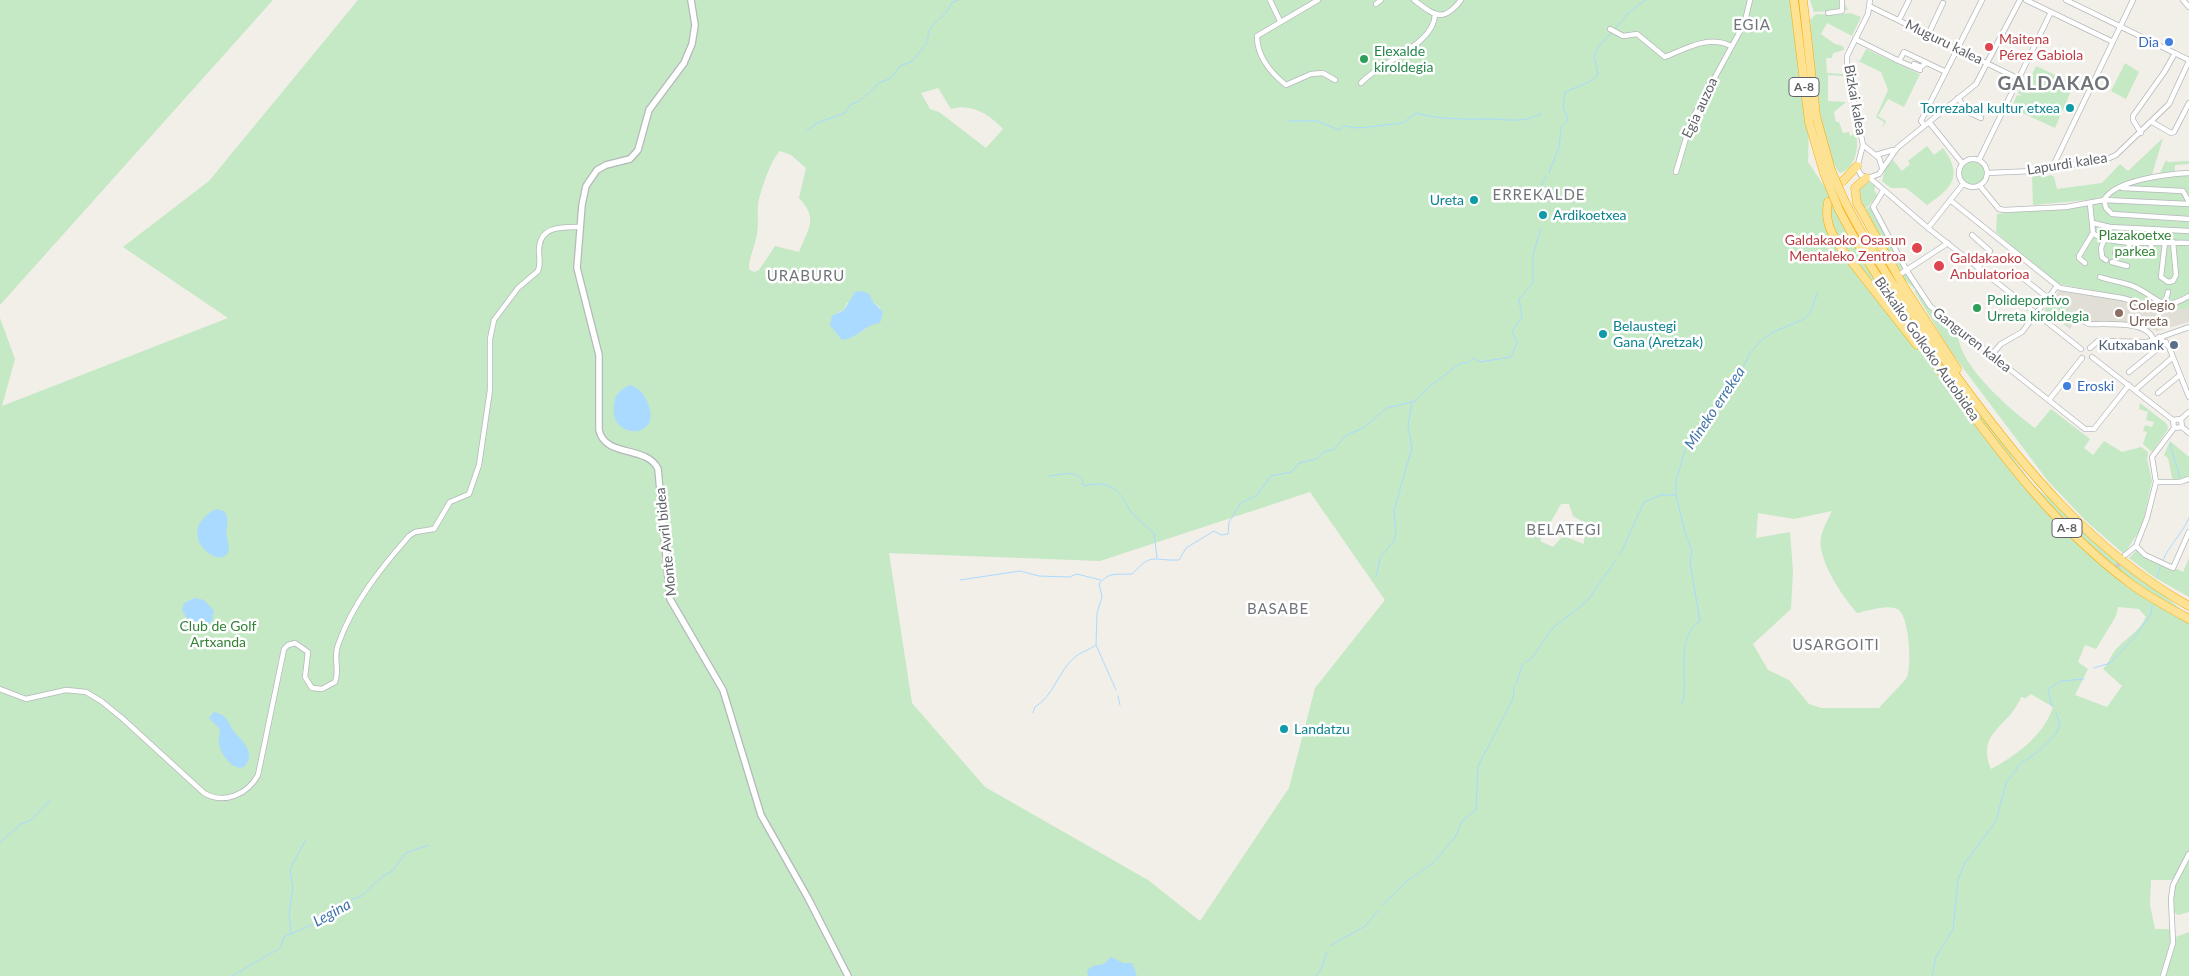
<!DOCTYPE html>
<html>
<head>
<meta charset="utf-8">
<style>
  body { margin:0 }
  canvas { display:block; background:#f1efe8 }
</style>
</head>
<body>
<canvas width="2189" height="976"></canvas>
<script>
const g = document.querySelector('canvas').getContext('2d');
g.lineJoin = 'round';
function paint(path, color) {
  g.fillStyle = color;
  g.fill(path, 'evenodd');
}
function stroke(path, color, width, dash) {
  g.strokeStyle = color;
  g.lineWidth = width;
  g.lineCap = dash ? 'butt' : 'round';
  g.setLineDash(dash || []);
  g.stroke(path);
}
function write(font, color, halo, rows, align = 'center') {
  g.font = font + ' Lato,sans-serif';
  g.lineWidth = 5;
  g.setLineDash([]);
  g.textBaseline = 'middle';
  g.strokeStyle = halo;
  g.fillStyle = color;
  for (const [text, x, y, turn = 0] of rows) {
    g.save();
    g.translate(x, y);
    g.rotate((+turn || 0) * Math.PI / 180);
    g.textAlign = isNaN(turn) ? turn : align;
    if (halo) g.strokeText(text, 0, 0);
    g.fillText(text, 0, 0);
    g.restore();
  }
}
paint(new Path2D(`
  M2059,291L2122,300L2154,310L2189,305V322L2157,331L2136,324L2088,322L2083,315H2080L2070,329L2044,310Z`), '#e1ded6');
paint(new Path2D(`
  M0,0H273L0,305Z
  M358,0H1794L1809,122L1808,162L1953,377L2034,486L2189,616V912L2178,915L2174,912C2170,901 2175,891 2172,880H2151L2150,905L2155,929H2169L2173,938L2189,932V976H0V318L15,359L2,406L228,318L123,247L209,181ZM938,88L951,109C971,103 989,114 1003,129L986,148L939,112L930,109L921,93ZM780,151L791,155L806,168L799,198C819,219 808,229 799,252L775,246L759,270L754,272L749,269C749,257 755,246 757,234C759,225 757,215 758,206C759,194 771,159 780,151ZM873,302L880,308C869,328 864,333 842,340L838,312L844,310L847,303ZM1310,492L1385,600L1315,688L1289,788L1200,921L1148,880L985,787L912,703L889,553L1100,561ZM1561,504H1569L1573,516L1585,523L1584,544L1563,536L1553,547L1540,541ZM1832,511C1828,519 1823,528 1821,537C1817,560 1843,597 1857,613C1867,611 1890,603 1899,610C1909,618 1912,666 1907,677C1905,681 1884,702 1879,708H1821L1809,704L1789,680L1768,670L1753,644L1791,609L1793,571L1790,532L1756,538L1758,513L1794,519ZM2118,607L2139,609L2146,617C2139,633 2123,639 2113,653C2110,658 2108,664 2103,669L2122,686L2107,707L2075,695L2088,669L2078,662L2085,645L2096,649L2116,616ZM2031,694L2053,707C2044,735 2016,756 1991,769C1976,731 2008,729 2021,697L2026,698Z
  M1810,0H1843L1848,10L1814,12Z
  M1850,13L1861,17L1852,36L1827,23L1821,34L1835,44L1843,46L1844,50L1833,53L1832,58H1826L1827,73L1843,74V76L1828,75V101L1846,102L1834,112L1836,122H1839L1843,133L1849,132L1850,136L1856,134C1859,147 1856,168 1840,173C1820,151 1812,51 1810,20L1816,14L1836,15Z
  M1866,49L1920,74L1904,107L1888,99L1878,116L1886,121L1882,129L1884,122L1876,117L1888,90L1881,72L1854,59L1860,61Z
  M2125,63L2139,72L2126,99L2111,91Z
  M2036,66L2074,84L2055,128L2016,110L2018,104L2016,108L2012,106L2017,95L2022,96L2018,93L2023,83L2027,85Z
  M2163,138L2151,178L2158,177L2166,160L2168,162L2189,161V164L2175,165V174L2189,173V308L2169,311L2171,305L2053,283L1996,232L1997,214L2101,202L2114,193L2097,199L2033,205L2032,173H2044V177L2051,175L2054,177L2057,189L2102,183L2120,164L2128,171Z
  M1927,146L1934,155L1943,148C1963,175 1953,188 1927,205L1906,188H1891L1882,181L1885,169L1893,160L1902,171L1910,164L1908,161Z
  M1961 173a12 12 0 1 1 24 0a12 12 0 1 1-24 0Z
  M1869,182L1875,186L1874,190L1878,196L1864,210L1857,197L1859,189Z
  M1871,205L1907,266L1900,270L1864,211Z
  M1907,271L1936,311L1938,319L1958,335C1960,367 2011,410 2035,428L2051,409L2090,439L2084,448L2093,455L2104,441L2122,452L2141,447L2148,452L2147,459L2152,481L2142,527L2124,554L2086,521L2048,481L1951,352L1915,292V289L1904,279L1902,273Z
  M2053,299L2075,315L2067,326L2045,310Z
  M2140,403L2167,424L2168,429L2152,452L2143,444L2147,432L2143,431L2145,425L2152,427L2154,422L2146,420L2148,412L2139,409Z
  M2170,441L2189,457V479L2177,482L2172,478L2168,458L2164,455Z
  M2137,550L2183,572L2189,558V597L2154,577L2129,558Z`), '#c5e8c5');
paint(new Path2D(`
  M862,291L869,294L873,302L883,312L880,323C865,324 859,338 842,340L830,325L832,316L844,310L855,292Z
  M630,385C640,388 645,395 648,404C663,439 609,441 614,405C615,394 620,390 630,385Z
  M216,509L224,511C231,520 225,527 227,537C227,541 229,544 229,549C225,575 169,534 216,509Z
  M195,598L204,600L214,611L212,621L203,629L191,625L182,610L184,603Z
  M214,712C224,714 227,719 231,727C238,739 259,751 244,767C232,771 221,754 219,744C218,738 221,734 219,728L209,718Z
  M1111,957L1123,963H1132L1137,976H1088L1087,971C1095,962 1099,967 1105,963C1107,961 1109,959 1111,957Z`), '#aadaff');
stroke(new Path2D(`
  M1616,28L1627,14L1645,0
  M1288,121H1317L1339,130L1344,126L1359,128L1403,123L1416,113C1441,120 1464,119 1489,119C1509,119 1524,124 1542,113
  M1567,122V116L1563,108L1565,92L1589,82L1598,75L1594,55L1598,47L1611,33
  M806,131L817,123L845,113L850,105L860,101L879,83L891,78L900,66L911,62L928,42C925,22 948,18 951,3L958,0
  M1549,173L1559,147L1561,128L1565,123
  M1541,196V186L1546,176
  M2170,444L2180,477
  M1049,476C1061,475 1073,469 1082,480V484L1085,486C1112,479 1119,491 1131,512C1132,514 1151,531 1154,533L1157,558
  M1620,555L1644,502L1661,495H1675
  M2163,560C2170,544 2182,534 2189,518
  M1376,577L1380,558L1393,542L1396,534L1394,510L1412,448L1408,426L1412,402
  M2157,578L2160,567
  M960,580L1020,571L1039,576L1069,577L1077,574L1101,580
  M1096,645L1116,690
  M1526,662L1532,658L1552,629L1588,600L1615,561
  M2094,668L2110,663L2133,639L2151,614L2152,606
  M1516,684L1523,664
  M1118,696L1120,705
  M1682,704C1690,683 1673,638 1700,621L1690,563L1692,551L1685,533L1676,495V481L1686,447L1738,378L1750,353L1762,340L1773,332L1804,319L1810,313L1818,292
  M2052,707L2048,689L2061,681L2084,679
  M1033,713L1035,707C1054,696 1058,671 1075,657C1081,652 1089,650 1096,645L1097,613L1102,597L1099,584C1109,571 1118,575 1132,574C1153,552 1151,561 1179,560L1186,548L1214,531L1221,535L1228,534L1229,522L1241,503L1257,495L1271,476L1291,472L1299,463L1316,459L1324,452L1334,449L1347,435L1363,428L1387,408L1415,401L1429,387L1461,363H1468L1473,358L1480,362L1511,357L1517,343L1512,331L1522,317L1519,299L1533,283V255L1541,228
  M0,842L21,824L30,821L50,800
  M1382,905L1407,881L1433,863L1455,837L1463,820L1476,810L1478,766L1513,699L1514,687
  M291,933L289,913L293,888L290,869L305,841
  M1330,946L1365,926L1379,910
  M232,976L280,948L284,937L331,916L353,899L360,897L383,876L391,872L406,853L429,845
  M1316,976L1322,967L1327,952
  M1932,976L1936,957L1953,929L1958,879L1965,863L1996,821L2006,783L2020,764L2040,750L2056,734L2060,725L2056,713`), '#aadaff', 1);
stroke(new Path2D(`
  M1872,295L1899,276
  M2113,572L2123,558`), '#ccccc8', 4.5, [4.5, 2]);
const minor = new Path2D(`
  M1270,0L1280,21
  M1318,0L1257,36C1257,57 1271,73 1286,85L1311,74L1323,73L1335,80
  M1414,0C1434,15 1443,24 1461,0
  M1870,0L1868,14L1847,56V68L1863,145L1857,168L1861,175L1868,178L1879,174L1897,148L1976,84L2020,0
  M2026,0L2113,42
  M2066,0L2189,60
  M2183,0L2189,7
  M1376,4L1381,0
  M1869,6L2019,79
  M1828,13L1842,11V0
  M1899,20L1909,0
  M1610,29L1623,36L1637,34L1665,57C1687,48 1709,35 1731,46
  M1928,35L1943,3
  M1855,39L1899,61L1904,52L1946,72
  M1899,61L1920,70
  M1914,64L1921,67L1926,63
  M1361,83C1379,62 1435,45 1435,14
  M1958,98L1968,112L1981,118
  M1929,122L1962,163
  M2152,122L2171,133L2174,132L2189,103
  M1924,125L1921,121L1982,0
  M2141,133L2133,120V116L2165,71L2175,53
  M1863,145L1879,158L1882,167
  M1876,155L1893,150
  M1959 173a14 14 0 1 1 28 0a14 14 0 1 1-28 0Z
  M1979,160L2051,12
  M2052,168L2133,0
  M1676,172L1691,121L1738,35L1745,21L1750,0
  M1987,173L2033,171L2105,160L2116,155L2169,104L2189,61
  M2189,173C2168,174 2114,180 2104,200L2106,208L2112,214L2189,219
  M1871,179L1928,228L2081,349
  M1980,186L1999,209L2004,210L2066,207L2104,200L2189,204
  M2122,188L2183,191L2189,202
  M1883,191L1873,207L1907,271L1930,306L2085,429H2094L2129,385
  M1950,200L2060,288L2122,298L2160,309L2164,306L2168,292
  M2090,204L2093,233
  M2093,223L2110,227L2189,231
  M1928,228L1963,184
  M2093,233C2106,247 2169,242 2189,243
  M1972,235L1990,251L1978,268
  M2105,238L2101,248L2102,257L2106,260
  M2165,242L2161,277L2168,282L2173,281L2176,275L2173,242
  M2151,252V242
  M2115,253L2126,256L2130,242
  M2112,262L2127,266
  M2085,263L2079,258V256L2093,233
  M1902,273L1948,243
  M2019,275L2048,298
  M2100,277C2111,281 2124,282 2135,287C2159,298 2161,313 2189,296
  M2082,320L2089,324C2105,325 2147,320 2153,339
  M2159,337L2169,347L2189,397
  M2090,348L2098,341L2147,342L2189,327
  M1994,357V352L2001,344L2022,332L2057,286
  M2092,357L2173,420
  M2129,372L2166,342
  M2135,390L2173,357
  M2158,393L2180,375
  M2049,400L2082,358
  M2181,419L2189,412
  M2173,420L2174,428L2182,427
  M2173,420L2181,419L2182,427
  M2182,427L2189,433
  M2156,482H2180L2189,479
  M2136,546L2145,555L2173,568L2189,532
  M2125,555L2136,546L2147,518L2156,482L2152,457L2174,428
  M0,689L26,699L66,690L86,692L101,701L122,718L204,793C224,805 248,794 258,775L284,649L288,645L295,643L308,652L305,677L312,688L322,689L335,682C340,670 333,658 338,645C352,604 381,568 409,536L415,532L434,529L450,502L469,494L479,465L490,390V339L494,320L518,288L538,271C541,264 539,258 539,251C539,226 561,227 579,227
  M2163,976L2173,943L2171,899L2173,885L2189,854`);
const tertiary = new Path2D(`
  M691,0L695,25L692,44L684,63L649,110L638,150L630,159L606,165L597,170L586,186L582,205L577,268L599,355V430C605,458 647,445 658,469L670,599L723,690L761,815L808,898L848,976`);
const motorway = new Path2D(`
  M1794,0L1809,122L1824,173
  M1803,0L1816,116L1831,170
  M1866,178L1855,188L1857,203L1904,287L1957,369
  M1843,181L1857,166
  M1828,202C1825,219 1829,228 1837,243L1917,345
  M1845,202C1877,264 1916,321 1957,377C2022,466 2091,551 2189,606
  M1839,210C1871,271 1909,327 1949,383C2002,456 2057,529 2131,584C2149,597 2169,608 2189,619`);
stroke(minor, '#b5b8bc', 6);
stroke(tertiary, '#b5b8bc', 8);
stroke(motorway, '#f9ab00', 9);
stroke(minor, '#fff', 4.5);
stroke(tertiary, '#fff', 5.5);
stroke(motorway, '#fde293', 8);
const motorwayBridge = new Path2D(`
  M1831,170L1845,202
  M1824,173L1839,210`);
stroke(motorwayBridge, '#f9ab00', 9, []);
stroke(motorwayBridge, '#fde293', 8);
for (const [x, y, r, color] of [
  [2169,42,5,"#3f7fe0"],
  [1989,47,5,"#e0444e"],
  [1364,59,5,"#2e9e5b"],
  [2070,108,5,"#0f9aa8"],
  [1474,200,5,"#0f9aa8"],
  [1543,215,5,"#0f9aa8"],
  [1917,248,6,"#e0444e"],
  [1939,266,6,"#e0444e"],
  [1977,308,5,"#2e9e5b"],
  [2119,313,5,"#8d6e63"],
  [1603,334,5,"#0f9aa8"],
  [2174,345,5,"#5c6f8a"],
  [2067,386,5,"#3f7fe0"],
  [1284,729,5,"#0f9aa8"]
]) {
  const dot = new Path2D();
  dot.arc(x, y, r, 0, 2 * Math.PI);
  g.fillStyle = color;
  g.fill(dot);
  stroke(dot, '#fff', 2);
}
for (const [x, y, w] of [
  [1804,87,30],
  [2067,528,30]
]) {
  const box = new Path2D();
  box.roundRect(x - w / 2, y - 9.5, w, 19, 4);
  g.fillStyle = '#fff';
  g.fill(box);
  stroke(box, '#5f6368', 1);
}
write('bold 12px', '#5f6368', null, [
  ["A-8",1804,87],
  ["A-8",2067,528]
]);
write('14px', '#be3a42', '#fff', [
  ["Maitena",1999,39],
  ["Pérez Gabiola",1999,55],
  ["Galdakaoko Osasun",1906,240,"right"],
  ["Mentaleko Zentroa",1906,256,"right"],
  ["Galdakaoko",1950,258],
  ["Anbulatorioa",1950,274]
], 'left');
write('14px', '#5f6368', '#fff', [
  ["Muguru kalea",1944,42,26],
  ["Bizkai kalea",1855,100,80],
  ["Egia auzoa",1700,108,-65],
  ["Lapurdi kalea",2067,164,-9],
  ["Ganguren kalea",1972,340,38],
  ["Bizkaiko Golkoko Autobidea",1927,349,55],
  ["Monte Avril bidea",666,542,-96]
]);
write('14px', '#366cbe', '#fff', [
  ["Dia",2159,42],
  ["Eroski",2077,386,"left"]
], 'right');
write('14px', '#27864d', '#fff', [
  ["Elexalde",1374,51],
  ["kiroldegia",1374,67],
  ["Polideportivo",1987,300],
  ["Urreta kiroldegia",1987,316]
], 'left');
write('14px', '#0d838f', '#fff', [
  ["Torrezabal kultur etxea",2060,108,"right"],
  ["Ureta",1464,200,"right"],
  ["Ardikoetxea",1553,215],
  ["Belaustegi",1613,326],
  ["Gana (Aretzak)",1613,342],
  ["Landatzu",1294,729]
], 'left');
write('14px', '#348238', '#fff', [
  ["Plazakoetxe",2135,235],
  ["parkea",2135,251],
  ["Club de Golf",218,626],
  ["Artxanda",218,642]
]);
write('14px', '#785e54', '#fff', [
  ["Colegio",2129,305],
  ["Urreta",2129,321]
], 'left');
write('14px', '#4e5e75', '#fff', [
  ["Kutxabank",2164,345]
], 'right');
g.letterSpacing = '1px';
write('15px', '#70757a', '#fff', [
  ["EGIA",1752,25],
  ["ERREKALDE",1539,195],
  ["URABURU",806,276],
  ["BELATEGI",1564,530],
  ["BASABE",1278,609],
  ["USARGOITI",1836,645]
]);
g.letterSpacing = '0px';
write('italic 15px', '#4174aa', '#fff', [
  ["Mineko errekea",1715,408,-56],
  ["Legina",332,913,-29]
]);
g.letterSpacing = '1px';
write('bold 19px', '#70757a', '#fff', [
  ["GALDAKAO",2054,84]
]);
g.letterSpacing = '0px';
</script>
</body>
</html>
